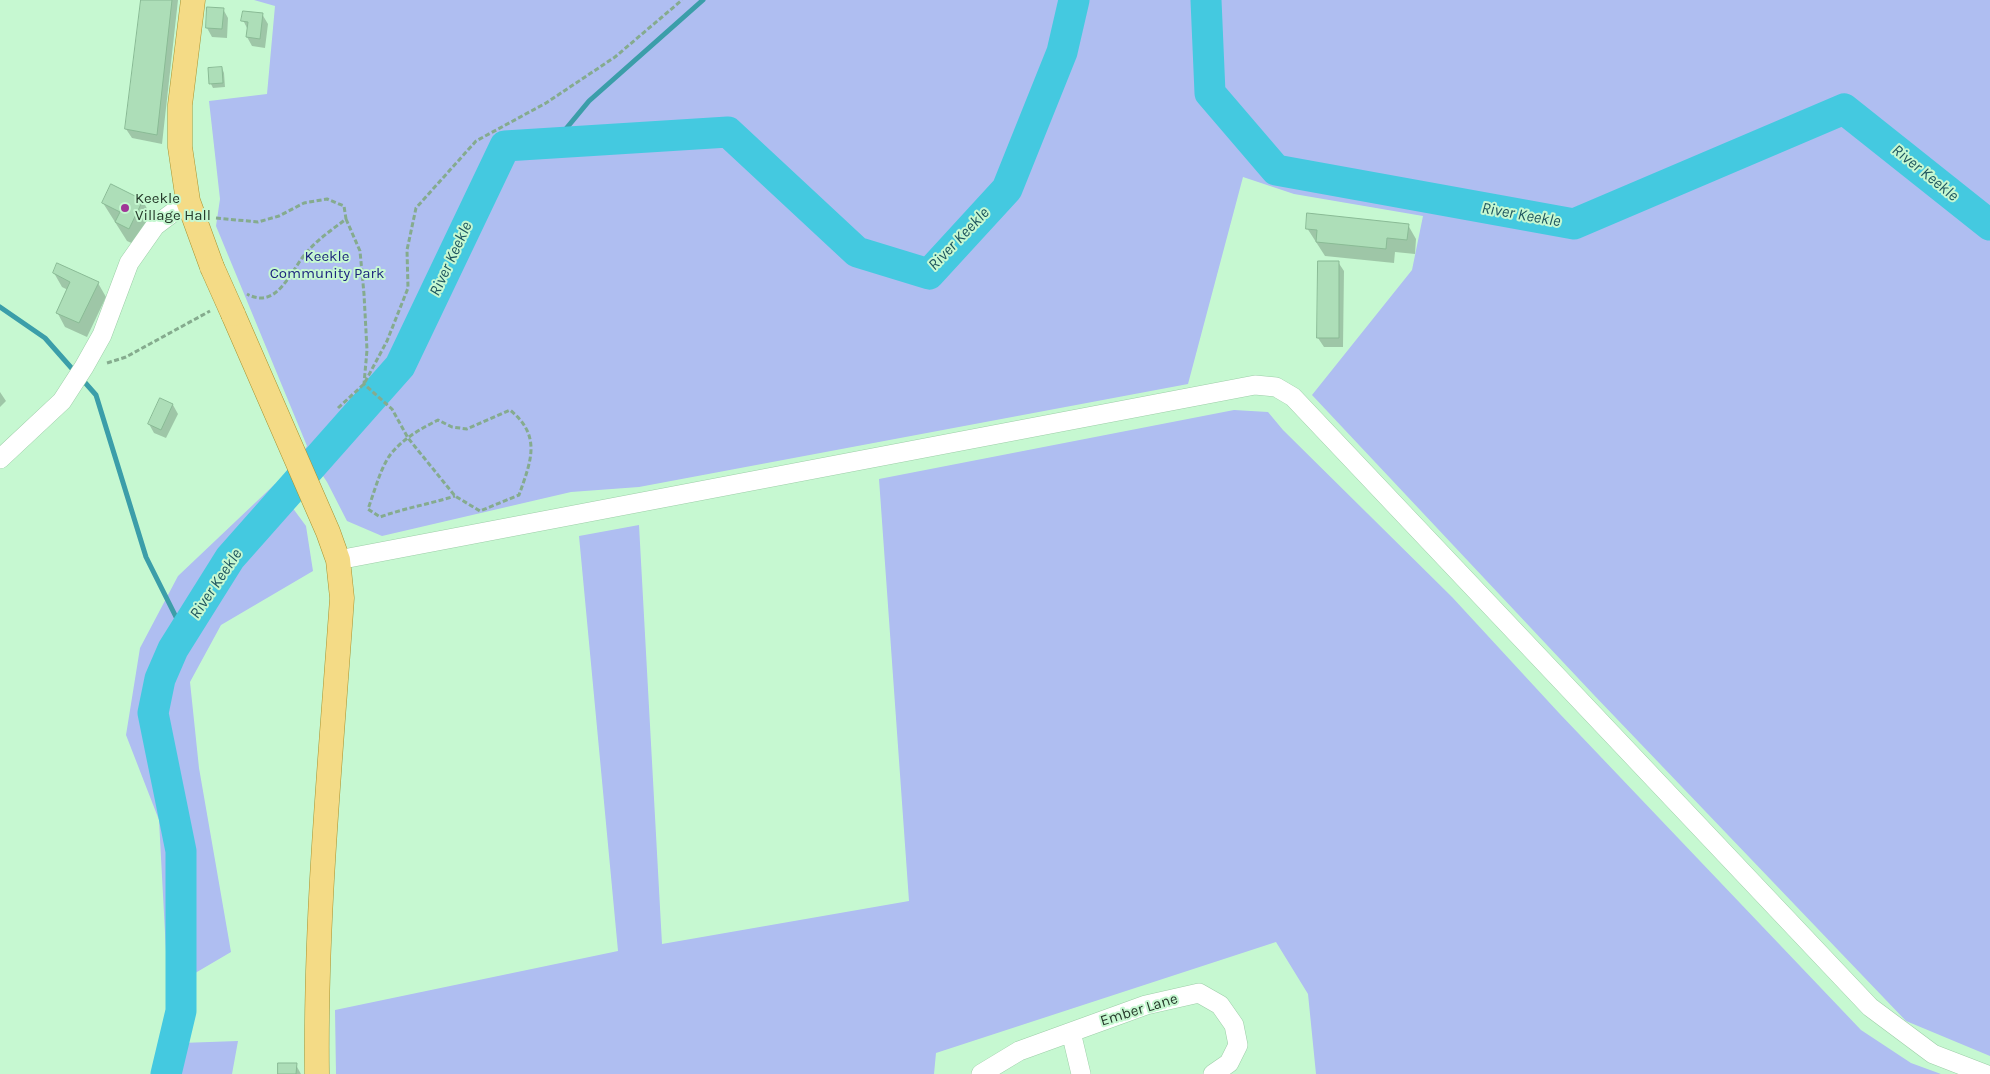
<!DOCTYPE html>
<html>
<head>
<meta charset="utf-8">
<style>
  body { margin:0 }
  canvas { display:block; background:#c6f8d1 }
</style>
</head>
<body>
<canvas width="1990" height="1074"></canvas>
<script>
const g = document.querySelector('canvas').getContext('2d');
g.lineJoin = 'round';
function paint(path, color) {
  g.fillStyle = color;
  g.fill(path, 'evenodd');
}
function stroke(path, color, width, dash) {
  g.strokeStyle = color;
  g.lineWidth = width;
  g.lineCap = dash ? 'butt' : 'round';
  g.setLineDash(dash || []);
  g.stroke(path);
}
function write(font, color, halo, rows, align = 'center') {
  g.font = font + ' Karla,sans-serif';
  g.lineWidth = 4;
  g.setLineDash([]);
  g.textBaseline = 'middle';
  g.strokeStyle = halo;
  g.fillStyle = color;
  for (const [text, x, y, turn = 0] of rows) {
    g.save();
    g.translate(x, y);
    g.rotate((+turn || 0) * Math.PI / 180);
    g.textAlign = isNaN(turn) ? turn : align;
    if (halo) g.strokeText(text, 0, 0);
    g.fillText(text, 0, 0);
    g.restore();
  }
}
paint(new Path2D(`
  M254,0H1990V1056L1906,1021L1593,694L1312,395L1412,270L1423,216L1294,194L1243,177L1188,384L639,487L571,492L382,536L347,521L327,482L305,449L307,446L216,226L220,199L209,101L267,94L275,6Z
  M1234,410L1268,412L1283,430L1452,597L1559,713L1861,1030L1911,1063L1941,1074H1316L1308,994L1276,942L936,1053L934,1074H336L335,1010L618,951L579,536L639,525L662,944L909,901L879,479Z
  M275,484L306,526L313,571L221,625L190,682L199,768L231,952L168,989L159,820L126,735L140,648L178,576Z
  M238,1041L232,1074H175L181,1043Z`), '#afbef1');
paint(new Path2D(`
  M142,0H178L162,144L132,138L126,129Z
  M223,9L228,18L227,38L212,37L207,28Z
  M262,14L268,24L265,48L252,46L247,37L248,30L243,20Z
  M222,68L224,73L225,87L213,88L211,84Z
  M111,186L143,201L153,220L140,247L127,241L103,203Z
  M1408,225L1416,239L1415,254L1395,252L1394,263L1325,256L1307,228Z
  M1338,262L1344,271L1343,347H1324L1318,338Z
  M54,273L98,283L106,297L87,337L65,327L57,312L68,290L62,287Z
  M0,392L6,401L0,407Z
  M160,399L173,405L178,414L166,438L154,433L149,424Z
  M296,1065L301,1074H279Z`), '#0003');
stroke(new Path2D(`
  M555,142L589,101L703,0
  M0,307L45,338L75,372
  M81,378L96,395L146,557L184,633`), '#3b9ea9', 5);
stroke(new Path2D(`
  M1206,0L1210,93L1276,170L1574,224L1844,109L1990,225
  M166,1074L181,1011V851L153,713L160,679L173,649L230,558L400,366L505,146L728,132L857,252L929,274L1007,189L1062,52L1074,0`), '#44c9e0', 31);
const building = new Path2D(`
  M141,0H172L157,135L125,129Z
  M207,7L224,8L222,29L206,28Z
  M243,11L263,13L260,39L246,37L248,22L241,21Z
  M222,67L223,83L209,84L208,68Z
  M111,184L143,200L129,229L115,222L120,212L102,203Z
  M1307,213L1409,224L1407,240L1387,238L1386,249L1316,242L1317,230L1306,229Z
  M1318,261H1339V338H1317Z
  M57,263L99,282L79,323L56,313L70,282L53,273Z
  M160,398L173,404L161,430L148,424Z
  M278,1063H297L296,1074H278Z`);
paint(building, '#addeb8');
stroke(building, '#89ba95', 1);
const minor = new Path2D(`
  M0,459L62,401L84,367L102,335L129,263L155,226L188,201
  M338,560L1255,385L1276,387L1293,397L1870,1007L1933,1054L1985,1074
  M1071,1032L1081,1074
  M981,1074L1019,1051L1146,1005L1199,993L1220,1005L1234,1025L1238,1045L1229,1063L1213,1074`);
const major = new Path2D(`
  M193,0L180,105V147L188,201L212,267
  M233,314L328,532L338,560L342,598C331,756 315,915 317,1074`);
stroke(minor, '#9dcea8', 20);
stroke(major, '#a79331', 25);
stroke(new Path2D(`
  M216,218L258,222L279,216L304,203L327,199L344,206L346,219C333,229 318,239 307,252C291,269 278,311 247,294
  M346,219L360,251L364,294L367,350L364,384L392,409L408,438L455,496L480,511L519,495C531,461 542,436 510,410L467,429L452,427L438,420C420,429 399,441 388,458C379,473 374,493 368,509L380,517C405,508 430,504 455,496
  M107,363L126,357L210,311
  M338,408L364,384L387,341L408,288L407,250L416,208L476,141L546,103L615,57L682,0`), '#85ab8e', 3, [5, 2.5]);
stroke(minor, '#fff', 19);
stroke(major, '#f4db86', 24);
const majorBridge = new Path2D(`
  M212,267L233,314`);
stroke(majorBridge, '#a79331', 25, []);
stroke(majorBridge, '#f4db86', 24);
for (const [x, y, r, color] of [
  [125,208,5,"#a03697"]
]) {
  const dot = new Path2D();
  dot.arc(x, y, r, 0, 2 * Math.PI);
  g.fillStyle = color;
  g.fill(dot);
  stroke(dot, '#c6f8d1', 2);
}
write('15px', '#25392a', '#c6f8d1', [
  ["Keekle",135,199],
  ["Village Hall",135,216]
], 'left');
write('15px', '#1e267e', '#c6f8d1', [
  ["Keekle",327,257],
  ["Community Park",327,274]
]);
write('15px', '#25392a', '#c6f8d1', [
  ["Ember Lane",1139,1010,-17]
]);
write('italic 16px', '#1e555f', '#c6f8d1', [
  ["River Keekle",1925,173,39],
  ["River Keekle",1521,215,10],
  ["River Keekle",959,239,-46],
  ["River Keekle",451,259,-65],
  ["River Keekle",216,584,-56]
]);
</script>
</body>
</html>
